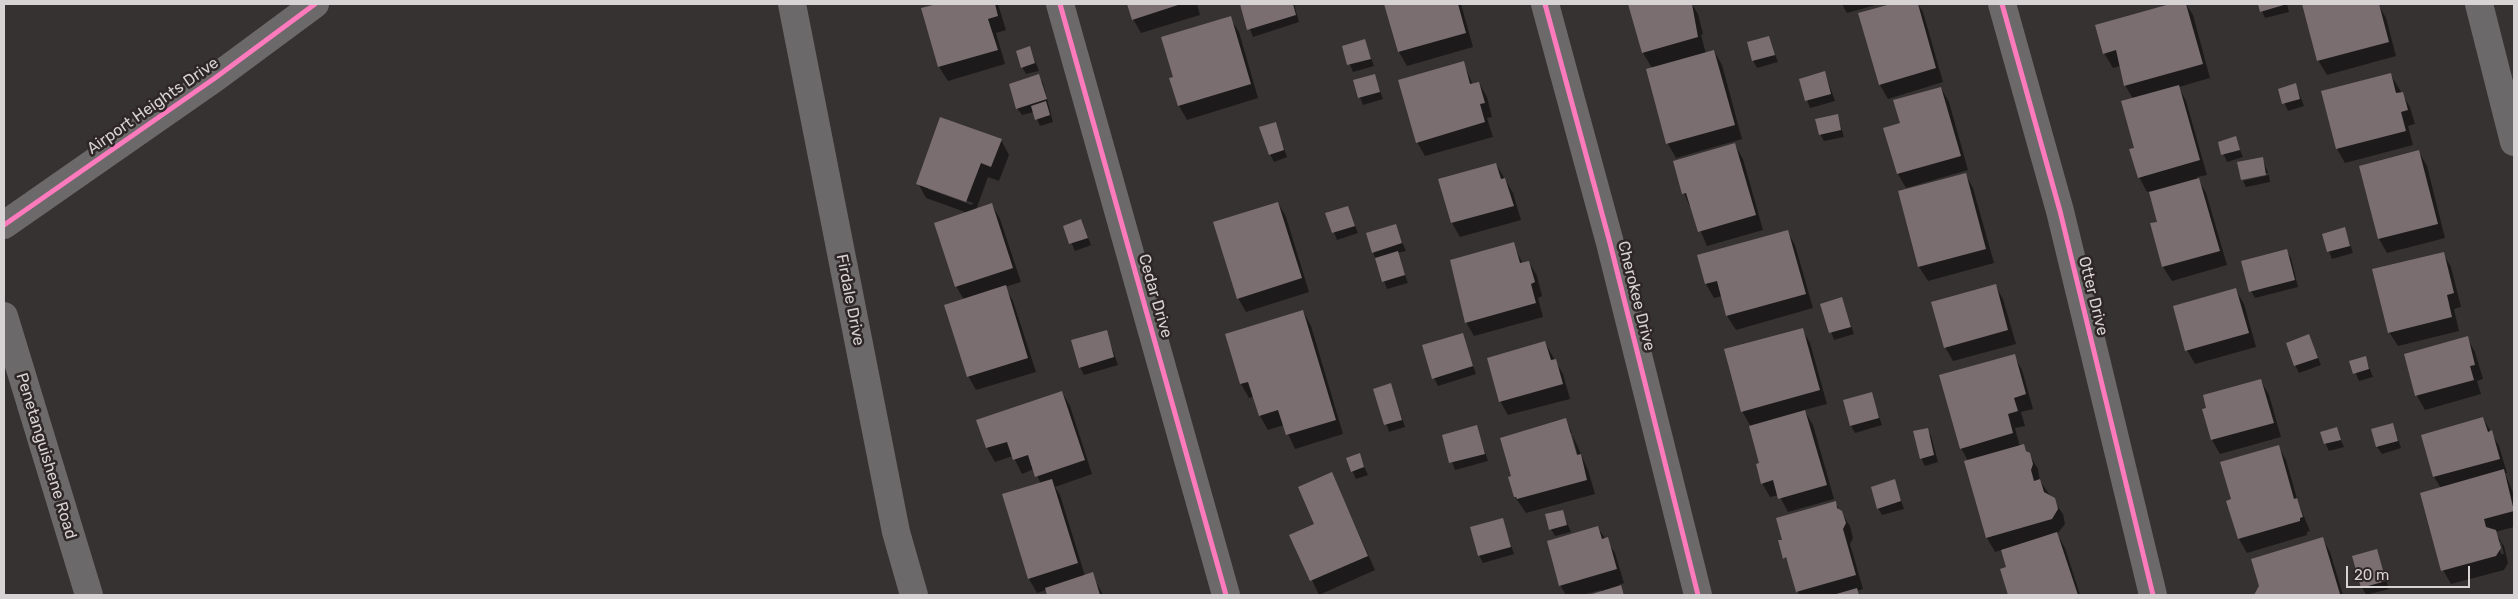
<!DOCTYPE html>
<html>
<head>
<meta charset="utf-8">
<style>
  body { margin:0 }
  #map { position:relative; width:2518px; height:599px; overflow:hidden; background:#363232; font-family:Rubik,sans-serif }
  canvas { display:block }
  .frame { position:absolute; inset:0; border:5px solid #d7d2d3; pointer-events:none }
  .scale { position:absolute; left:2346px; top:566px; width:124px; height:22px; box-sizing:border-box; border:2px solid #d7d2d3; border-top:0; padding-left:6px; font-size:15px; line-height:18px; white-space:nowrap; color:#d7d2d3; -webkit-text-stroke:4px #2e2627; paint-order:stroke }
</style>
</head>
<body>
<div id="map">
<canvas width="2518" height="599"></canvas>
<div class="frame"></div>
<div class="scale">20 m</div>
</div>
<script>
const g = document.querySelector('canvas').getContext('2d');
g.lineJoin = 'round';
function paint(path, color) {
  g.fillStyle = color;
  g.fill(path, 'evenodd');
}
function stroke(path, color, width, dash) {
  g.strokeStyle = color;
  g.lineWidth = width;
  g.lineCap = dash ? 'butt' : 'round';
  g.setLineDash(dash || []);
  g.stroke(path);
}
function write(font, color, halo, rows, align = 'center') {
  g.font = font + ' Rubik,sans-serif';
  g.lineWidth = 5;
  g.setLineDash([]);
  g.textBaseline = 'middle';
  g.strokeStyle = halo;
  g.fillStyle = color;
  for (const [text, x, y, turn = 0] of rows) {
    g.save();
    g.translate(x, y);
    g.rotate((+turn || 0) * Math.PI / 180);
    g.textAlign = isNaN(turn) ? turn : align;
    if (halo) g.strokeText(text, 0, 0);
    g.fillText(text, 0, 0);
    g.restore();
  }
}
paint(new Path2D(`
  M941,4H998L1006,30L996,33L1005,64L948,81L939,67L923,9Z
  M1128,4H1197L1200,15L1141,33L1133,19Z
  M1241,4H1294L1299,22L1253,37Z
  M1386,4H1461L1473,47L1407,66L1399,52Z
  M1629,4H1692L1698,14L1703,34L1701,35L1706,54L1714,51L1722,65L1742,139L1676,158L1668,144L1648,70L1652,68L1643,53Z
  M1842,4H1879L1847,13Z
  M1895,4H1918L1923,12L1943,82L1888,99L1880,85L1860,14Z
  M2175,4H2186L2193,15L2210,78L2179,87L2186,101L2207,175L2197,177L2206,193L2227,265L2172,281L2163,267L2151,224L2159,222L2150,191L2147,192L2139,177L2133,99L2125,85L2120,66L2113,68L2104,53L2097,26Z
  M2259,4H2287L2289,12L2265,18Z
  M2303,4H2378L2386,18L2396,56L2327,75L2318,60Z
  M1230,18L1239,32L1258,98L1187,120L1179,106Z
  M1768,37L1778,62L1757,68L1753,60Z
  M1364,40L1374,66L1353,72L1343,47Z
  M1030,48L1039,71L1026,74L1022,67Z
  M1463,62L1473,85L1479,83L1487,97L1492,117L1487,118L1493,137L1425,156L1417,142Z
  M1825,73L1835,101L1810,108L1800,80Z
  M1374,75L1383,99L1363,105L1354,81Z
  M2391,75L2410,107L2415,124L2408,126L2413,145L2345,163L2337,149L2323,92Z
  M1038,76L1043,83L1053,122L1040,126L1034,112L1022,115L1017,108Z
  M2296,85L2304,106L2288,111L2279,90Z
  M1941,88L1949,102L1968,170L1906,188L1898,174L1885,129L1901,124Z
  M1837,115L1844,137L1824,141L1820,134Z
  M1275,123L1287,157L1274,162L1270,154Z
  M2235,138L2243,157L2227,162L2219,143Z
  M1001,140L1009,155L999,181L988,177L976,210L992,205L1000,219L1021,282L1005,287L1013,301L1036,372L976,390L968,376L964,300L956,286L968,213L926,198L918,183ZM928,186L973,203L972,205L928,189Z
  M1735,145L1743,159L1763,230L1707,246L1684,193Z
  M2419,152L2427,166L2445,238L2387,253L2379,239Z
  M2262,158L2268,173L2243,178V180L2239,163Z
  M1496,164L1513,193L1521,220L1460,237L1452,223L1440,180Z
  M1965,174L1973,188L1994,263L1928,281L1919,267L1899,192Z
  M2269,175L2270,182L2246,187L2243,181Z
  M1278,203L1286,217L1309,292L1246,312L1238,298Z
  M1348,208L1358,233L1337,240L1327,214Z
  M1081,220L1091,245L1075,251L1064,226Z
  M1395,226L1406,251L1397,253L1408,283L1387,289L1373,252Z
  M2344,228L2353,253L2332,259L2323,235Z
  M1787,231L1795,245L1813,308L1736,330L1727,316L1722,296L1714,298L1706,284Z
  M1513,244L1523,264L1529,262L1537,276L1542,296L1538,298L1543,317L1474,336L1466,322Z
  M2286,250L2291,258L2298,287L2255,298L2251,291Z
  M2443,253L2451,267L2461,307L2454,309L2459,331L2398,346L2389,332Z
  M1995,285L2003,299L2016,344L1953,361L1945,347Z
  M2236,290L2244,304L2256,347L2195,364L2187,350Z
  M1842,299L1854,334L1834,340L1822,305Z
  M1303,311L1311,326L1343,434L1295,449L1284,425L1268,430L1260,416L1254,396L1249,398L1241,384Z
  M1802,329L1810,343L1827,404L1804,410L1813,425L1834,499L1788,512L1779,495L1770,497L1762,483L1761,464L1751,427L1742,411Z
  M1106,331L1118,365L1084,375L1080,367Z
  M1462,334L1476,374L1438,386L1434,378Z
  M2309,336L2321,365L2299,373L2295,365Z
  M2467,338L2475,352L2483,379L2477,381L2481,394L2425,410L2417,396L2405,355Z
  M1545,343L1563,374L1570,399L1508,415L1500,401Z
  M2014,356L2022,370L2033,409L2021,412L2025,426L2015,428L2020,447L2023,446L2029,454L2038,469L2040,481L2063,514L2065,524L2057,534L2065,548L2080,595H2009L2001,570L2008,568L2002,550L1995,552L1987,538L1966,462L1968,461L1961,448Z
  M2365,357L2373,377L2359,381L2351,362Z
  M2261,381L2269,395L2281,437L2220,454L2212,440L2204,410Z
  M1391,385L1405,427L1389,432L1375,389Z
  M1062,392L1070,406L1092,474L1055,487L1060,495L1085,576L1092,574L1103,595H1048L1046,590L1037,593L1029,579L1003,495L1041,484L1034,469L1022,474L1013,456L995,462L987,448Z
  M1871,394L1882,425L1855,433L1851,426Z
  M2483,418L2499,446L2507,473H2505L2514,495V527L2495,532L2504,546L2508,563L2504,570L2451,584L2443,570L2441,488L2434,477L2423,436ZM2498,542H2501L2504,554H2501Z
  M1566,420L1588,470L1595,494L1526,513L1515,497ZM1569,433H1572L1579,461L1577,462Z
  M2393,424L2401,448L2382,454L2377,447Z
  M1476,426L1488,461L1455,470L1443,436Z
  M1927,429L1931,436L1938,462L1925,466L1921,458Z
  M2336,429L2344,447L2329,451L2321,433Z
  M2278,446L2286,460L2298,502L2310,531L2307,532V535L2247,553L2239,539L2232,500Z
  M1359,455L1368,475L1356,479L1347,459Z
  M1332,474L1375,570L1319,595L1291,536L1316,525Z
  M1894,481L1904,509L1882,515L1878,508Z
  M1835,503L1850,526L1853,538L1850,544L1863,589L1857,591L1860,595H1799L1780,541Z
  M1562,511L1571,532L1555,536L1551,529Z
  M1502,519L1514,554L1483,563L1479,555Z
  M1598,528L1615,553L1624,583L1619,585L1625,595H1591L1602,592L1601,590L1582,595H1566L1560,585Z
  M2322,538L2330,552L2343,595H2255L2260,586Z
  M2376,550L2389,589L2366,595L2362,587Z`), '#0007');
paint(new Path2D(`
  M937,4H995L998,16L988,19L998,50L938,67L921,8Z
  M1127,4H1181L1132,20Z
  M1240,4H1293L1296,15L1247,30Z
  M1384,4H1458L1466,33L1398,52Z
  M1628,4H1692L1698,37L1642,53Z
  M1891,4H1918L1936,68L1879,85L1858,13Z
  M2170,4H2186L2203,64L2124,86L2116,50L2103,54L2095,25Z
  M2258,4H2287L2260,12Z
  M2302,4H2379L2389,42L2317,61Z
  M1231,16L1251,84L1178,106L1169,78L1173,77L1161,37Z
  M1769,36L1775,55L1752,61L1747,42Z
  M1365,39L1371,59L1347,65L1342,46Z
  M1030,46L1035,63L1021,68L1016,51Z
  M1714,50L1735,125L1666,144L1646,69Z
  M1464,61L1470,84L1479,82L1485,103L1480,104L1485,122L1416,143L1398,80Z
  M1825,71L1831,94L1805,101L1799,79Z
  M2391,73L2396,93L2403,92L2408,110L2401,112L2406,131L2336,149L2321,91Z
  M1039,74L1047,99L1016,109L1009,84Z
  M1375,74L1380,92L1358,98L1353,80Z
  M2296,83L2300,99L2282,104L2278,89Z
  M2179,85L2200,160L2138,178L2129,149L2134,148L2121,101Z
  M1941,87L1961,156L1897,174L1883,128L1900,123L1893,100Z
  M1046,101L1050,115L1035,120L1031,106Z
  M1838,114L1841,130L1819,135L1815,119Z
  M940,117L1002,139L991,167L981,163L966,202L916,184Z
  M1276,122L1284,150L1269,155L1259,127Z
  M2236,136L2240,150L2221,155L2218,142Z
  M1735,143L1756,215L1698,232L1686,193L1682,194L1673,161Z
  M2419,150L2438,224L2378,239L2359,166Z
  M2263,157L2266,175L2241,180L2237,162Z
  M1496,163L1501,179L1505,178L1514,206L1451,223L1438,179Z
  M1966,173L1986,249L1918,267L1898,191Z
  M2199,178L2220,251L2162,267L2150,223L2157,222L2149,192Z
  M1278,202L1302,278L1237,299L1213,222Z
  M992,203L1013,268L955,287L934,223Z
  M1348,206L1355,226L1332,233L1325,213Z
  M1081,219L1088,238L1069,244L1063,226Z
  M1396,224L1402,243L1372,253L1366,233Z
  M2345,227L2350,246L2327,252L2322,234Z
  M1788,230L1806,294L1726,316L1717,281L1705,284L1697,255Z
  M1514,242L1520,263L1529,261L1535,282L1531,284L1536,303L1465,323L1450,260Z
  M2287,249L2295,280L2249,292L2241,261Z
  M1398,251L1405,275L1382,282L1375,258Z
  M2444,252L2454,293L2447,295L2452,317L2388,333L2372,269Z
  M1996,284L2008,330L1944,348L1931,302Z
  M1006,285L1028,358L967,377L944,305Z
  M2236,288L2249,333L2185,351L2173,306Z
  M1842,297L1851,327L1829,333L1820,304Z
  M1303,310L1336,420L1286,435L1278,410L1259,416L1248,382L1240,384L1225,334Z
  M1803,328L1820,390L1741,412L1724,349Z
  M1107,330L1114,357L1079,368L1071,340Z
  M1463,333L1473,366L1432,379L1422,345Z
  M2309,334L2318,358L2294,366L2286,343Z
  M2468,336L2475,365L2470,366L2474,380L2415,396L2404,354Z
  M1545,341L1551,360L1556,359L1563,384L1499,402L1487,358Z
  M2015,354L2026,394L2014,398L2018,411L2008,414L2013,433L1960,449L1939,375Z
  M2366,356L2369,369L2353,374L2349,361Z
  M2261,379L2274,423L2211,440L2202,409L2206,408L2203,395Z
  M1391,383L1402,420L1384,425L1373,389Z
  M1062,391L1085,460L1035,477L1028,455L1013,460L1007,442L986,448L976,420Z
  M1872,392L1879,418L1850,426L1843,400Z
  M1805,410L1827,485L1778,499L1773,480L1761,484L1756,464L1759,463L1749,426Z
  M2483,417L2488,432L2492,430L2500,459L2433,477L2421,435Z
  M1566,418L1577,455L1581,454L1587,480L1517,499L1516,497H1514L1508,477L1511,476L1500,438Z
  M2393,423L2398,441L2376,447L2371,429Z
  M1477,425L1485,454L1449,463L1442,435Z
  M2337,427L2341,440L2324,444L2320,432Z
  M1928,428L1934,455L1920,459L1913,431Z
  M2024,444L2026,451L2030,453L2033,464L2031,470L2034,481L2040,479L2044,492L2055,498L2058,509L2052,519L1986,538L1964,461Z
  M2279,445L2294,499L2297,498L2303,517L2300,518V521L2238,539L2226,501L2231,499L2220,462Z
  M1360,453L1364,467L1351,472L1346,458Z
  M2504,469L2514,511L2484,519L2486,527L2496,530L2501,548L2496,556L2441,571L2420,493Z
  M1332,472L1368,556L1310,581L1289,535L1314,524L1298,487Z
  M1052,479L1078,563L1028,579L1002,494Z
  M1895,479L1901,501L1877,509L1871,487Z
  M1836,501L1837,508L1842,511L1846,523L1843,529L1856,575L1796,592L1786,557L1783,559L1778,540H1782L1776,518Z
  M1563,510L1567,525L1549,530L1545,514Z
  M1503,518L1511,547L1478,556L1470,527Z
  M1598,526L1602,539L1608,537L1617,569L1559,586L1547,541Z
  M2057,532L2078,595H2008L2000,569L2006,567L2001,550Z
  M2323,537L2340,594L2254,595L2259,586L2251,559Z
  M2377,549L2386,581L2361,588L2352,556Z
  M1093,572L1100,595H1047L1045,588Z
  M1621,585L1624,595H1589Z
  M1857,588L1859,595H1833Z`), '#7b6e71');
stroke(new Path2D(`
  M792,4L896,532L914,595
  M1060,4L1226,595
  M1545,4L1610,243L1698,595
  M2002,4L2060,211L2153,595
  M2479,4L2514,142
  M4,316L89,595`), '#6c696a', 28);
stroke(new Path2D(`
  M4,225L215,78L315,4`), '#6c696a', 28);
stroke(new Path2D(`
  M1060,4L1226,595
  M1545,4L1610,243L1698,595
  M2002,4L2060,211L2153,595
  M4,225L215,78L315,4`), '#fd7abc', 5);
write('16px', '#d7d2d3', '#2e2627', [
  ["Airport Heights Drive",153,106,-35],
  ["Cedar Drive",1155,296,74],
  ["Cherokee Drive",1636,296,76],
  ["Otter Drive",2093,296,76],
  ["Firdale Drive",850,300,79],
  ["Penetanguishene Road",46,456,73]
]);
</script>
</body>
</html>
